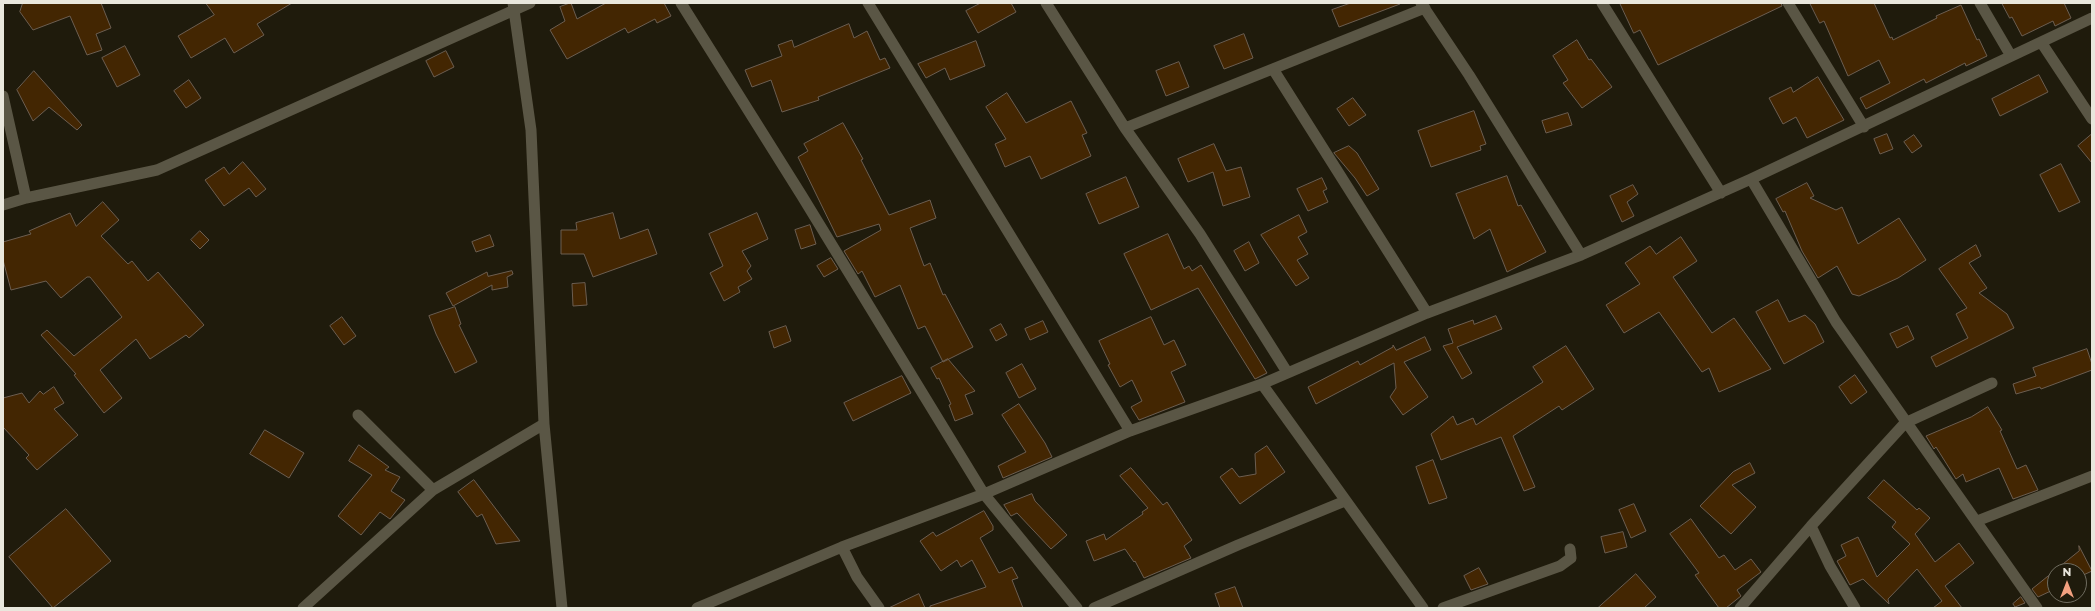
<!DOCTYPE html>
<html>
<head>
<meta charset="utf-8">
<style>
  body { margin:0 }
  #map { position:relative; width:2095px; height:611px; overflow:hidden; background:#1f1b0c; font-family:Montserrat,sans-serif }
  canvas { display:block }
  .frame { position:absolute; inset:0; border:4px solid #e9e7dd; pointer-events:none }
  .north { position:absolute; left:2047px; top:563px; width:40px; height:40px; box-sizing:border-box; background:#1f1b0c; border:1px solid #706d60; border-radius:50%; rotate:0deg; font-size:11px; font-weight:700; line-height:16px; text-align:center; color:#e9e7dd }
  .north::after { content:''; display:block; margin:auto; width:14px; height:18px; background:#f2a07f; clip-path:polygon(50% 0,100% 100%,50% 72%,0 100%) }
</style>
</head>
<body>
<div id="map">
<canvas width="2095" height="611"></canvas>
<div class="frame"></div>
<div class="north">N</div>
</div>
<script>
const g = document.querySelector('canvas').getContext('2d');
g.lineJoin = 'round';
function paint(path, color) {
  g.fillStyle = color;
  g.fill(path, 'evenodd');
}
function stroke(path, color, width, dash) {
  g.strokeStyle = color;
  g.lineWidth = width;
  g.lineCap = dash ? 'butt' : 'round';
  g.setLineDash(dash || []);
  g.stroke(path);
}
const building = new Path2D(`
  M23,3H101L111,28L96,34L102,50L87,55L70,16L33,30L20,12Z
  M206,3H292L257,24L264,35L234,53L225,38L191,58L178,36L214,15Z
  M571,3L577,19L606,3H664L671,16L657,23L655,19L628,33L625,28L567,59L550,30L565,21L560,7Z
  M981,3H1011L1016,12L978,33L966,11Z
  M1351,3H1400V4L1339,27L1332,10Z
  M1620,3H1781L1782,6L1658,65L1640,30L1634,33Z
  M1810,3H1874L1890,38L1892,37L1893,40L1937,18L1936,16L1961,5L1977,40L1979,39L1987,56L1966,66L1965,63L1926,83L1924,79L1866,109L1860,98L1890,83L1879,60L1848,76L1824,21L1820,23Z
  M2002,3H2064L2071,18L2055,26L2053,21L2022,36L2012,17L2010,18Z
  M849,24L854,38L867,31L880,60L885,58L890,68L818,97L819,100L782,112L771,80L752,87L745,70L782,56L778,45L792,40L794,47Z
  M1244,34L1253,58L1224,69L1214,46Z
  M1577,40L1589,60L1591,59L1612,87L1582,108L1563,83L1568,80L1553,56Z
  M976,41L985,66L950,80L945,68L926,78L918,64Z
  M125,46L140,75L117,87L102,58Z
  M446,51L454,67L434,77L426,61Z
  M1179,62L1189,87L1166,96L1156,71Z
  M34,71L82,125L77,130L49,107L33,121L17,90Z
  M2039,75L2048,92L2000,116L1992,99Z
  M1818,77L1844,120L1807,138L1796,117L1783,124L1769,98L1791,87L1793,92Z
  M189,80L201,98L186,108L174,91Z
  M1007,93L1026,123L1071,101L1087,133L1082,135L1091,156L1041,179L1030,156L1005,167L995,144L1006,139L986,107Z
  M1353,98L1366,115L1349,126L1337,109Z
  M1474,111L1486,144L1480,146L1481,150L1431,167L1418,131Z
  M1568,113L1572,125L1546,133L1542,121Z
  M843,123L863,159L861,160L889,215L930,200L936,218L910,228L924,266L930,263L943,295L945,294L973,347L943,362L925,326L918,329L900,285L875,297L862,271L858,274L844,251L881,230L879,224L837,237L798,157L808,151L804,144Z
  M1887,134L1893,149L1880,154L1874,139Z
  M2092,134V163L2078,146Z
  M1914,135L1922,146L1912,153L1904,142Z
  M1214,144L1226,171L1241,167L1250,197L1223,206L1213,172L1188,182L1178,159Z
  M1349,146L1357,153L1379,189L1367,196L1355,178L1334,153Z
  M243,162L266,189L256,197L249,188L224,206L205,180L224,167L229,174Z
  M2061,164L2080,202L2059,212L2040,175Z
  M1507,176L1518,206L1521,205L1546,252L1507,272L1490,229L1474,239L1456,194Z
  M1126,177L1139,207L1099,224L1086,194Z
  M1322,178L1327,189L1323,191L1328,202L1308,211L1297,189Z
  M1807,183L1814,196L1810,198L1836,210L1842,207L1858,244L1899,218L1926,260L1898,278L1859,296L1852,294L1837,266L1818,278L1802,251L1785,211L1783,212L1776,199Z
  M1633,185L1638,194L1627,202L1634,216L1622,222L1610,196Z
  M103,202L119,220L101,236L128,264L132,261L148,281L158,272L204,325L189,338L186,335L150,359L136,339L100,370L122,398L104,413L74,375L76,374L41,335L47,330L74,356L122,317L90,277H87L61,298L46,281L11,290L3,260V242L31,234L29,231L70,213L76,226Z
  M613,213L620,239L648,229L657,254L593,277L584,254H561V230H577L576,223Z
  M757,213L768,239L742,251L751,266L747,271L752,279L738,287L740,292L724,301L710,273L723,266L709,234Z
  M1299,215L1307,232L1298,237L1308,254L1297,260L1309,278L1296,286L1261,235Z
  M810,225L816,244L801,249L795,230Z
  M200,231L209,240L200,249L191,240Z
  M1168,234L1184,269L1189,266L1192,271L1201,265L1267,373L1255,379L1198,288L1151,310L1124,254Z
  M490,235L494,246L476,252L472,242Z
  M1681,237L1697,261L1673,277L1712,333L1734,318L1771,369L1719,392L1709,368L1702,372L1659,312L1624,333L1606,305L1640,284L1625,263L1650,246L1656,254Z
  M1249,242L1259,263L1245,271L1234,251Z
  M1976,245L1981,256L1969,263L1987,288L1979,293L2007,314L2014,328L1936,367L1931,357L1968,338L1956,314L1967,308L1939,269Z
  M831,258L838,269L824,277L817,266Z
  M512,271L513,274L507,277L508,287L492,290V285L453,306L446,293L487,272L488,276Z
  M585,283L587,305L573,306L572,284Z
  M1778,300L1789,322L1805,315L1815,324L1824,342L1784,364L1756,312Z
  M455,307L461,324L459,325L477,362L455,373L436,334L429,316Z
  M1496,316L1502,329L1457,347L1472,373L1462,379L1443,346L1453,343L1448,329L1473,320L1474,324Z
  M342,317L356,336L344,345L330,326Z
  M1151,317L1164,345L1174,340L1186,365L1171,372L1185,402L1139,420L1131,407L1142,401L1132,380L1120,387L1108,365L1110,364L1099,341Z
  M1043,321L1048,332L1030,340L1025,329Z
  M1001,324L1007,335L996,341L990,330Z
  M786,326L791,341L774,348L769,332Z
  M1908,326L1914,339L1897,348L1890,334Z
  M1425,337L1431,350L1404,362L1428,397L1403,415L1390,397L1396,388L1394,363L1316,404L1308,387L1358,361L1360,365L1393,347V345L1396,350Z
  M1566,346L1594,389L1562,410L1559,406L1513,436L1535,487L1524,491L1501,437L1441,460L1431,434L1453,416L1457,425L1473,418L1476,425L1543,382L1533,367Z
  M2087,349L2092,364V370L2041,389L2040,387L2016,394L2013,384L2036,376L2033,368Z
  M948,359L975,391L965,395L973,414L955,421L949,405L951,404L939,378L937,379L931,368Z
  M1022,364L1036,389L1019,398L1006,373Z
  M1855,375L1867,392L1851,404L1839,387Z
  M902,376L911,393L853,421L844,403Z
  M54,387L64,403L54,409L78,435L37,470L26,458L29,455L3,427V398L22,393L29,403L40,391L43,394Z
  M1019,404L1045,443L1052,457L1003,478L998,466L1026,452L1002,415Z
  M1988,407L2002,430L2000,431L2017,469L2026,465L2038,490L2013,499L1999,468L1966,482L1963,474L1956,479L1936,447L1934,449L1926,436L1971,417Z
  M265,430L304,453L289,478L250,454Z
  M359,445L389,467L385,470L400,477L391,491L405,500L390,519L380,512L361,535L338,516L372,475L349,461Z
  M1267,446L1285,472L1240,504L1220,477L1232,468L1239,477L1256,474L1255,454Z
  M1433,460L1447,498L1429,504L1416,467Z
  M1750,463L1755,473L1732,485L1756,507L1731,534L1700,506L1733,472Z
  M1131,468L1163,505L1167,502L1192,540L1184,546L1191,558L1144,578L1135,561L1134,562L1125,549L1094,561L1086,541L1104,534L1106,540L1143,514L1142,512L1148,508L1120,476Z
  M474,480L520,541L496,544L482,514L477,517L458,492Z
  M1884,480L1917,510L1919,508L1930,518L1915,534L1935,562L1959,543L1974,563L1945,586L1962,608H1933L1942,601L1917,569L1888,599L1889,604L1863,579L1850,585L1837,561L1846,556L1841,545L1858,537L1877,577L1910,544L1892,527L1896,522L1868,498Z
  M1032,494L1035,501L1067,535L1051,549L1017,513L1011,516L1004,505Z
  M1634,504L1646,531L1631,538L1619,510Z
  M66,509L111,561L53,608L9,557Z
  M984,511L993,526V530L980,538L999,573L1012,567L1018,578L1012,580L1023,608H930V606L986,587L972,560L961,567L957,560L941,571L920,541L933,532L936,536Z
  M1691,519L1719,558L1724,555L1735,570L1751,559L1761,572L1737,590L1741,596L1726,608H1719L1695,575L1699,573L1670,534Z
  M1623,532L1627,547L1605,553L1601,537Z
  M2079,546L2092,571L2079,577V571H2055V589L2038,597L2032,589L2079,551Z
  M1479,568L1488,584L1471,590L1464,576Z
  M1636,574L1656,597L1644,608H1598Z
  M1235,587L1243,608H1220L1215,594Z
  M919,594L925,608H889Z
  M2021,597L2025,603L2015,607L2013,604Z`);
paint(building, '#432602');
stroke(building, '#6c5e51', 1);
stroke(new Path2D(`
  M513,3L531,130L544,424L562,608
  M681,3L802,196L984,494L1077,608
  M868,3L1130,431
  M1046,3L1125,128L1200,234L1287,372
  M1421,3L1469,75L1581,255
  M1602,3L1721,193
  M1788,3L1864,127
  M1980,3L2011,56
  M2041,42L2092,119
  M1273,69L1427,313
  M3,96L26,198
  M1125,128L1425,8
  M1751,179L1836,322L2037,608
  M3,205L26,198L157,170L530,3
  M1262,384L1423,608
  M358,415L433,490L544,424
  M1977,521L2092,476
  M1811,526L1830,566L1855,608
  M842,547L857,577L879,608
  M303,608L433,490
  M697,608L842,547L984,494L1130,431L1262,384L1427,313L1581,255L1751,179L2092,18
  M1094,608L1238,545L1345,501
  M1443,608L1560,566L1571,558L1570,549
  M1740,608L1811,526L1905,423L1992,383`), '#5a5645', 11);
</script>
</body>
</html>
